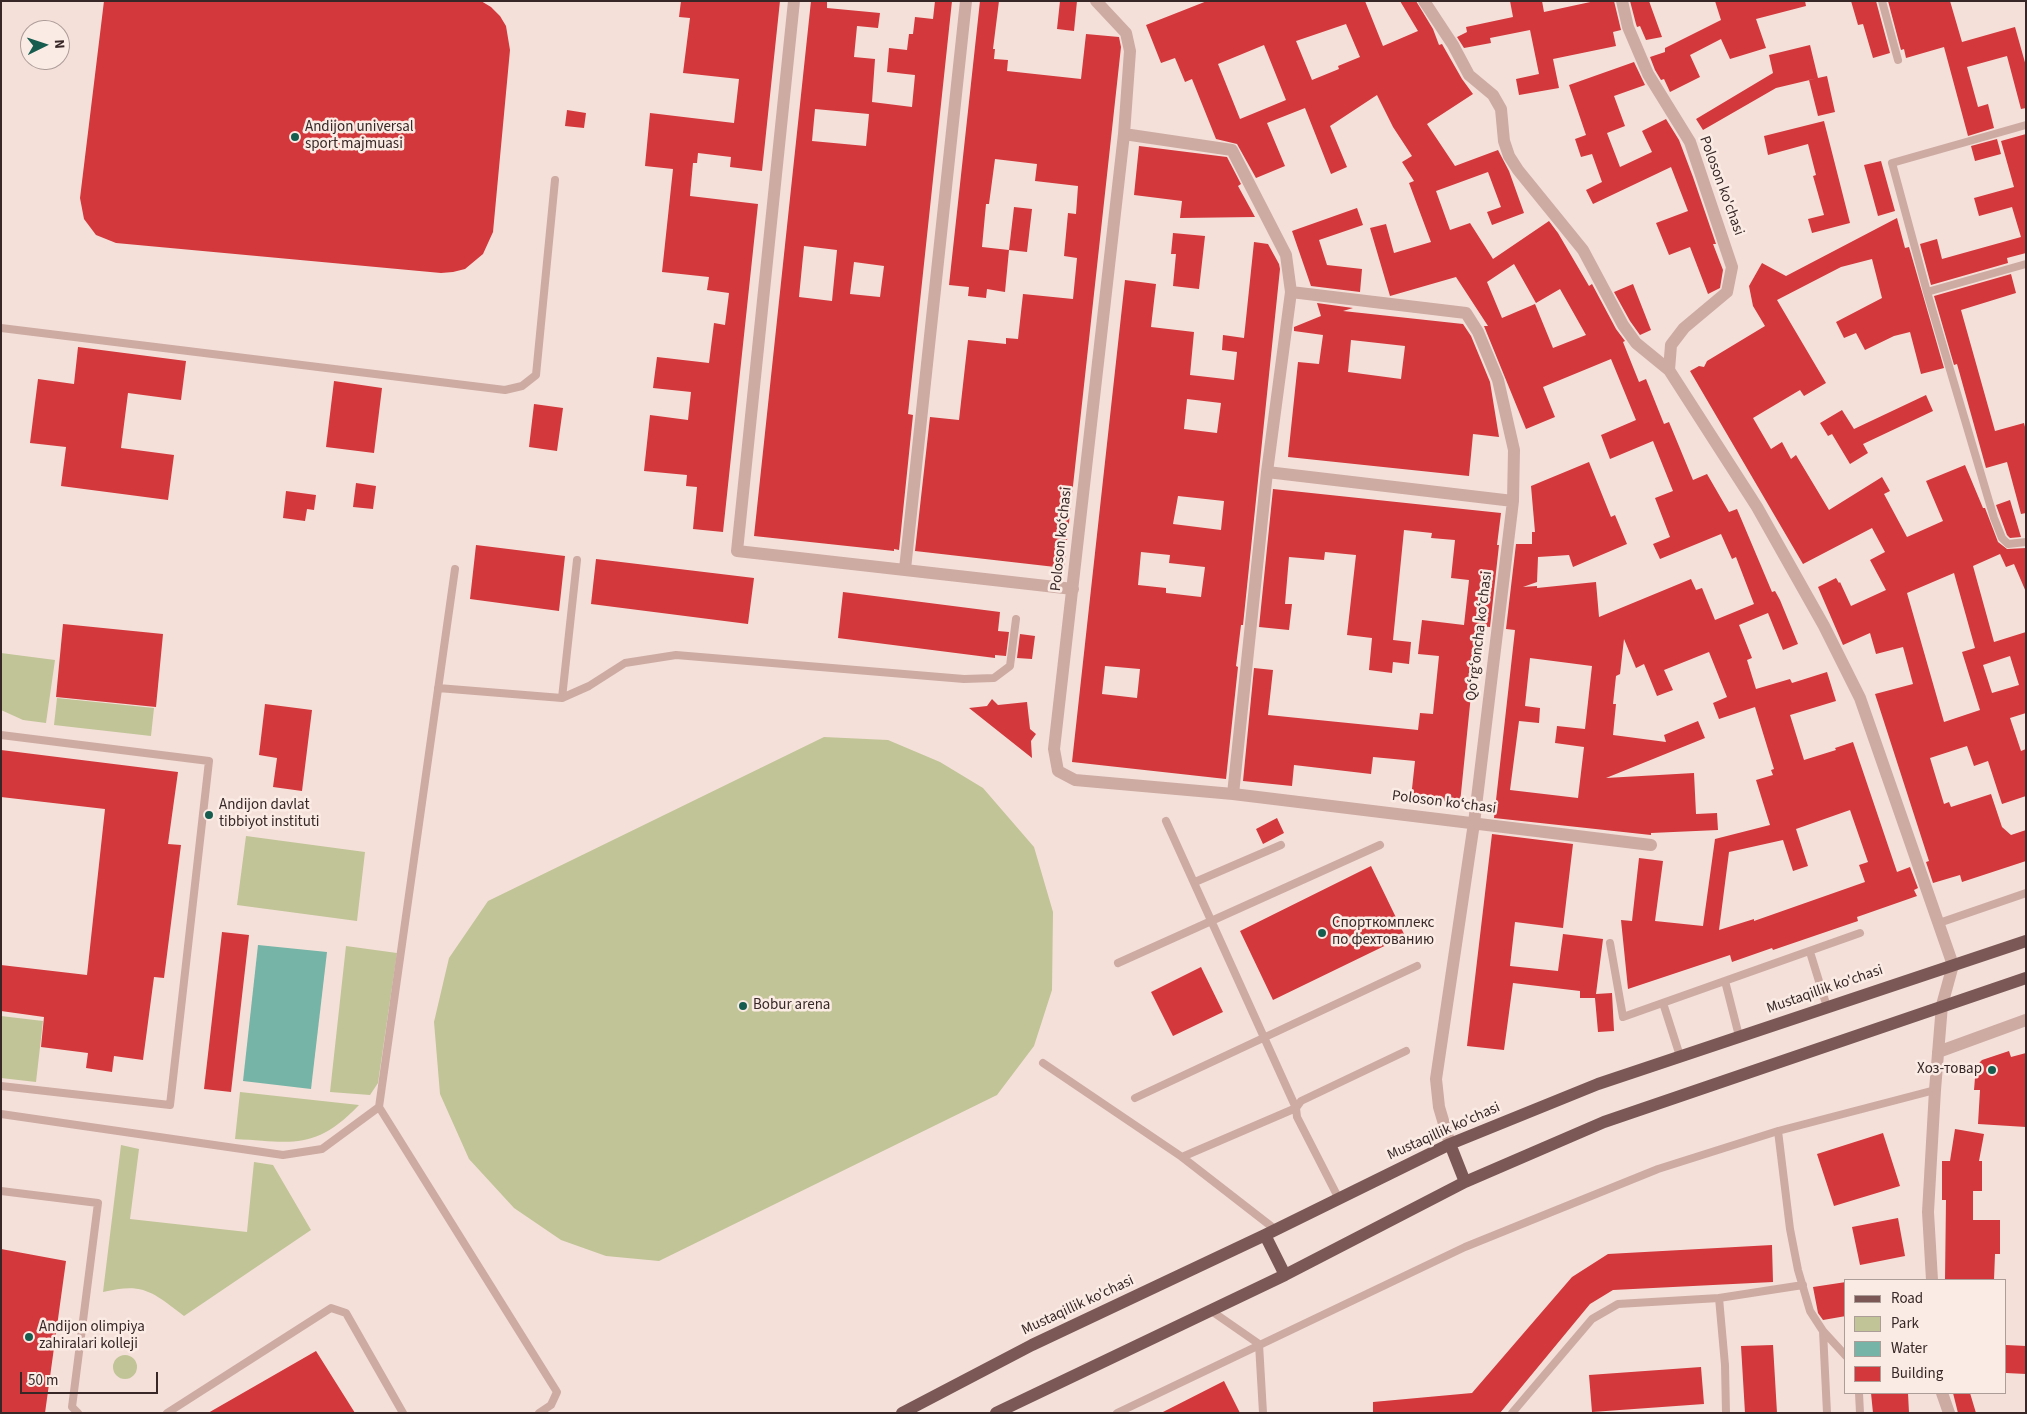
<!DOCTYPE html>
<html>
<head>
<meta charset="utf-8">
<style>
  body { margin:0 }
  #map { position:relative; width:2027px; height:1414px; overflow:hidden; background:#f4e0d9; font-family:"Source Sans 3",sans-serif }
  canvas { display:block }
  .frame { position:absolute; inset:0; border:2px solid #372726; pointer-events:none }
  .legend { position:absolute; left:1844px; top:1279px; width:162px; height:115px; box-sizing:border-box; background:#fbebe5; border:1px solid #ad9d99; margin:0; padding:6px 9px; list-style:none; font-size:15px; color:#372726 }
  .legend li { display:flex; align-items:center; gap:10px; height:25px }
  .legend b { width:25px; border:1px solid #ad9d99 }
  .north { position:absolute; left:20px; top:20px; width:50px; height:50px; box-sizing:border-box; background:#fbebe5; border:1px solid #ad9d99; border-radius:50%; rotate:86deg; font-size:14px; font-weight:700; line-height:20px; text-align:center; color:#372726 }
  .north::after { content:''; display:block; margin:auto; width:18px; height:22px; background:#175d4f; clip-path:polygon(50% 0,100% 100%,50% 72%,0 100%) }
  .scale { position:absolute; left:20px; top:1372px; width:138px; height:22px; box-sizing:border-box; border:2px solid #372726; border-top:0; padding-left:6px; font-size:15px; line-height:18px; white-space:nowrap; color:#372726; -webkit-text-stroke:4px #fbebe5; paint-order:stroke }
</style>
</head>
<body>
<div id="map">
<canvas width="2027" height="1414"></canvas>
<div class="frame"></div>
<ul class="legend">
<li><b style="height:6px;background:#7b5855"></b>Road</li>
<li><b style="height:14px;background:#c1c497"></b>Park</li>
<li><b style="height:14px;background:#75b4a6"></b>Water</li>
<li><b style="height:14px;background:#d2383c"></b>Building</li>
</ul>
<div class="north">N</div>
<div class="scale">50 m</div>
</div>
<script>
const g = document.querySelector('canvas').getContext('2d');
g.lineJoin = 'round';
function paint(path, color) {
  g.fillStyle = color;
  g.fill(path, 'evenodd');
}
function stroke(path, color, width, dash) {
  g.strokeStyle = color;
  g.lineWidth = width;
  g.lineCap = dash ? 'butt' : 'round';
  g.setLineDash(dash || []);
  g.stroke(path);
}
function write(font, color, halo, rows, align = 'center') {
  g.font = font + ' "Source Sans 3",sans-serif';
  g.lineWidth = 5;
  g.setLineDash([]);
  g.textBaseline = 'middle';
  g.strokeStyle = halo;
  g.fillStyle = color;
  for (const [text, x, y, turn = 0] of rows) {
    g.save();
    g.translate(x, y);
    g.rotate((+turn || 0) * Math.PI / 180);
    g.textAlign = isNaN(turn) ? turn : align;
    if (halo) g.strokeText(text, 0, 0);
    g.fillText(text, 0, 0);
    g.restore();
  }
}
paint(new Path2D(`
  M1,653L55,660L46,723L23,720L1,710Z
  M57,698L154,708L151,736L54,725Z
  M824,737L888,740L940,762L983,788L1034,847L1053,912L1052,990L1034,1046L997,1095L659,1261L606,1256L561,1240L514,1208L469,1159L440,1094L434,1022L449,958L488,901Z
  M246,836L365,852L357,921L237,905Z
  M346,946L397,953L378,1083L370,1095L330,1092Z
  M1,1016L43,1021L36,1082L1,1078Z
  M240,1092L359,1105C315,1151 293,1142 235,1139Z
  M121,1145L139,1149L130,1219L247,1232L254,1162L273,1165L311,1230L184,1316C153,1292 143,1282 103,1292Z
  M113 1367a12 12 0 1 1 24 0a12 12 0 1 1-24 0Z`), '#c1c497');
paint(new Path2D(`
  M258,945L327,952L311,1089L243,1081Z`), '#75b4a6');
paint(new Path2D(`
  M104,1H481L491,7L500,16L506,26L510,50L493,232L483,254L465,269L453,272L441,273L116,243L96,235L84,219L80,198Z
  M681,1H780L762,171L730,167L731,157L698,153L697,163H693L690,196L758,204L723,532L693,529L697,487L686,486L687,475L644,471L650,415L688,420L691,392L653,388L657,357L709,363L714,323L725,325L729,293L707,290L709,277L662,272L673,169L645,166L650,113L734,123L739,79L683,73L690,18L679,17Z
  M811,1H827V8L880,13L878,28L857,26L854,57L875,59L872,102L912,107L915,75L887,72L889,48L907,50L909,34H913L915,17L933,19L935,1H952L908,414L913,415L899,550L894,549V551L754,536ZM815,109L869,114L866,146L812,141ZM804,246L837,250L832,301L799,297ZM854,262L884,266L880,297L850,294Z
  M980,1H999L993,49H995L994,59L1008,60L1007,71L1081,79L1086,34L1119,37L1121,47L1064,568L915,551L930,417L959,420L968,340L1006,344V338L1018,339L1023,294L1073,299L1077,258L1064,256L1068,213L1076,214L1078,186L1035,181L1037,164L995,159L989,204H986L982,247L1009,250L1005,292L987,289L986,298L968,296L969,287L949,285Z
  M1060,1H1077L1074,31L1057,29Z
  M1207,1H1365L1383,46L1418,31L1400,1H1416L1433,29L1439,45L1442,44L1462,79L1473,94L1427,124L1455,166L1498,150L1509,171L1524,213L1492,225L1487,212L1501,207L1488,172L1436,191L1450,230L1470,223L1493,259L1549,221L1558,233L1589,286L1592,284L1616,329L1625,341L1623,342L1639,382L1646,379L1664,424L1669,422L1693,480L1707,474L1729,512L1737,509L1772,592L1775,591L1780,600L1798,644L1783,650L1768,613L1739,625L1752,658L1747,660L1756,689L1790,679L1792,683L1827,672L1836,701L1790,715L1804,760L1836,750L1835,748L1853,742L1897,872L1910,867L1918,888L1914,890L1917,896L1857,917L1858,921L1773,950L1772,948L1732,962L1730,955L1628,989L1621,920L1632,921L1639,858L1663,861L1655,921L1703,926L1715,839L1770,825L1756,780L1773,775L1771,770L1774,769L1755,707L1719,719L1713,703L1727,697L1709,652L1664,670L1673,690L1657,696L1644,664L1636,668L1624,639L1620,674L1616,676L1613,704H1616L1613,735L1666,742L1664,735L1698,721L1705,738L1606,778L1694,773L1696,814L1717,813L1718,830L1651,833V835L1494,818L1515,630L1506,629L1516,544H1532V532H1535L1531,486L1589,462L1611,517L1615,515L1627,544L1573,567L1569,555L1538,557L1537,582L1523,587L1537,586V588L1596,582L1599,617L1691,579L1696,590L1702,588L1715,620L1754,604L1736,557L1732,559L1721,534L1660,559L1653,544L1670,537L1655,498L1673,491L1653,441L1610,459L1601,435L1636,420L1611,359L1543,387L1555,417L1526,429L1484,326H1488L1456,277L1390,296L1370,228L1386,224L1394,253L1431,242L1409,183L1414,181L1402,162L1412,156L1393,127L1377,95L1330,126L1347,167L1331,174L1305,108L1267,123L1285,166L1256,178L1237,144L1216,139L1192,79L1185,82L1175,58L1161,63L1146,25ZM1346,24L1360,57L1338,66L1339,69L1312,80L1296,41ZM1264,45L1286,100L1240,119L1218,64ZM1514,264L1536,303L1560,289L1586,335L1553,348L1535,304L1502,318L1487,282ZM1530,658L1592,666L1585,729L1557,726L1555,743L1584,747L1578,798L1510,790L1519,721L1539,723L1540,708L1525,706ZM1850,810L1868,862L1859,865L1865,882L1754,921V919L1719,930L1729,852L1783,840L1793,871L1808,866L1796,829Z
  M1510,1H1542L1544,12L1595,1H1614L1621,30L1613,32L1616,46L1553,59L1559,88L1519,95L1516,79L1539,74L1530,30L1490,38L1491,43L1464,48L1457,37L1467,32L1466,27L1513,17Z
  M1630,1H1649L1662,37L1646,40L1640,26L1637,27L1636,24Z
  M1715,1H1805L1806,6L1756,19L1766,48L1730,59L1721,39L1690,55L1700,77L1670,92L1664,79L1661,80L1655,70L1650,57L1665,52V48L1721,20Z
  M1851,1H1876L1890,53L1873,58L1863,24L1858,25Z
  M1888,1H1950L1962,42L2015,27L2026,66V108L2021,109L2007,56L1967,67L1978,107L1988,104L1994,128L1968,136L1944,47L1906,58L1904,49L1901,50Z
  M1810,45L1818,78L1776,88L1703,130L1696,119L1773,73L1769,55Z
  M1634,62L1645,85L1614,96L1625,126L1607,133L1620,167L1652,152L1642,131L1666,119L1679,140L1693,177L1716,244H1713L1723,270L1720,288L1708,294L1690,247L1669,255L1656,223L1688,211L1671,167L1593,204L1586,190L1602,182L1592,154L1581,157L1575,139L1586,135L1569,85Z
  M1827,76L1835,112L1818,116L1809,80Z
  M567,110L586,113L584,128L565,126Z
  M1824,121L1850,223L1812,233L1808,219L1824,215L1813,176L1816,175L1808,144L1768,155L1764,136Z
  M2026,134V253L2007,258L2008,263L1931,285L1920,244L1937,239L1942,259L2021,237L2012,207L1979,216L1974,198L2014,187L2001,141Z
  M1997,139L2001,154L1975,161L1971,146Z
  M1139,146L1227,157L1241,184L1238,186L1255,217L1180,218L1182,201L1134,195Z
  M1881,161L1895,211L1878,216L1864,165Z
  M1014,207L1032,209L1027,252L1009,250Z
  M1357,208L1363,225L1319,240L1327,265L1362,269L1360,292L1311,286L1292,231Z
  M1897,218L1905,248L1909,247L1944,368L1921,374L1910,332L1894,336L1865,350L1856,333L1844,338L1836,322L1882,298L1872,259L1841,267L1777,300L1826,383L1804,396L1800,390L1753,418L1771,449L1782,442L1791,459L1796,455L1829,510L1882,477L1890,491L1884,494L1907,537L1943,521L1926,481L1965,465L1983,508H1985L1998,542L2007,549L2026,548V592L2014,564L2006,567L2000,554L1973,566L1994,642L2026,632V713L2010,718L2021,751L2026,749V796L2002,804L1988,761L1974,766L1967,746L1930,758L1944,804L1949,802L1951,807L1991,794L2002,827L2011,835L2026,830V861L1962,882L1960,875L1933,883L1926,862L1929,861L1875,694L1913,684L1903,647L1876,654L1870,633L1843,645L1818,587L1836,578L1839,583L1840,582L1851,606L1886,590L1870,560L1885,552L1872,528L1803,564L1690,371L1699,366L1704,367L1707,361L1765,326L1753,306L1749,286L1762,263L1786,276ZM1954,573L1975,648L1962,652L1980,710L1944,722L1907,593ZM2010,656L2019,685L1992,693L1983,665Z
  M1173,233L1205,236L1199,289L1173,286L1176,254H1171Z
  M1254,242L1268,244L1279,264L1280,269L1243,625H1241L1236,666L1238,667L1226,779L1072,762L1125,280L1156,284L1151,327L1194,332L1190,375L1234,380L1237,352L1222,350L1223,335L1244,338ZM1187,399L1221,403L1217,433L1184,429ZM1178,496L1224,501L1221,530L1173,524ZM1141,552L1170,555L1169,563L1205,567L1201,597L1166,593V588L1138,585ZM1105,666L1140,669L1137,698L1102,694Z
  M2011,274L2016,293L1961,310L1995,431L2024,423L2026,431V513L2021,514L2007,462L1986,468L1957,364L1954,365L1934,296Z
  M1633,284L1651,330L1640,335L1630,321L1614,292Z
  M1317,303L1353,308L1343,311L1463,324L1471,336L1490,382L1499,437L1473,434L1469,476L1288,457L1298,362L1319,364L1323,335L1294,331V327L1321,316ZM1351,340L1405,346L1401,379L1348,372Z
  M78,347L186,361L181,400L128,393L121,448L174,455L168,500L61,486L66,447L30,443L38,379L74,384Z
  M334,381L382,388L374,453L326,447Z
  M1926,395L1933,411L1863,444L1868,453L1850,464L1832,434L1828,436L1820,423L1842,410L1854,429Z
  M534,404L563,408L557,451L529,447Z
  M356,483L376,486L373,509L353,507Z
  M1273,489L1501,513L1497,545H1499L1490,627L1478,626L1460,803L1411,798L1415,761L1373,757L1371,774L1294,765L1292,786L1243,781L1254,668L1273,670L1268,715L1418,730L1420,713L1433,714L1439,656L1418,654L1422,620L1464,625L1469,580L1451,578L1455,540L1431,538L1432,533L1404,530L1393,640L1411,642L1409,664L1393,662L1392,673L1369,670L1372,638L1347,635L1356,555L1325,552L1324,560L1289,557L1285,604H1292L1289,630L1259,627Z
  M286,491L316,495L314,510L307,509L305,521L283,518Z
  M2010,500L2021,537L2010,538L2007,535L1996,505Z
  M476,545L565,556L559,611L470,599Z
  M596,559L754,578L748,624L591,604Z
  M843,592L1000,612L998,631L1009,632L1006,656L995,655V658L838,638Z
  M63,624L163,634L156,707L56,697Z
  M1020,634L1035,636L1032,659L1017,658Z
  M992,699L998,705L1027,702L1030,729L1036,734L1031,741L1032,758L969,708L987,706Z
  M265,704L312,710L302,791L273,787L277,758L259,755Z
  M1,750L178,772L168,844L181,845L164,978L154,977L143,1060L114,1056L112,1072L86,1068L88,1053L41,1047L44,1017L1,1011V965L87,975L105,809L1,797Z
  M1277,818L1284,833L1263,844L1256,829Z
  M1492,834L1573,844L1563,928L1515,922L1510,966L1558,971L1563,934L1603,939L1596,994L1612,993L1614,1031L1598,1032L1595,998H1580V991L1513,983L1504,1050L1467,1046Z
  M1371,866L1405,936L1273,1000L1240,931Z
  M222,932L249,935L231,1092L204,1089Z
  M1201,967L1223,1012L1173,1036L1151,992Z
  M2009,1051L2011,1057L2026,1053V1127L1978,1124L1980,1090H1974L1976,1066L1982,1060Z
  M1955,1129L1984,1134L1979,1161H1982V1191H1973V1220H2000V1254H1995L1994,1280H1945L1946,1200H1942V1161H1950Z
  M1883,1133L1900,1186L1834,1206L1817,1154Z
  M1898,1218L1905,1256L1860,1265L1852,1227Z
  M1772,1245L1773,1282L1613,1290L1590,1304L1500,1413H1373V1402L1472,1393L1572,1277L1608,1254Z
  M1,1249L66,1261L45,1413H1Z
  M1846,1282V1316L1823,1320L1818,1313L1813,1287Z
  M1773,1345L1777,1413H1745L1741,1346Z
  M2006,1345L2026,1346V1374L2006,1373Z
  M316,1351L355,1413H208Z
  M1701,1367L1704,1404L1592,1412L1589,1375Z
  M1224,1381L1240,1413H1161Z
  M1871,1393H1908L1909,1413H1873Z
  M1953,1393H1970L1976,1413H1958Z`), '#d2383c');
stroke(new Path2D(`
  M1882,1L1898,60
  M2026,125L1892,163L1927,292L1994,518L2002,538L2008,544L2026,542
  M1927,292L2026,264
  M1,328L505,390L522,386L536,375L555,180
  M438,688L562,698L589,686L625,663L676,655L964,679L994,678L1010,666L1016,619
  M562,698L577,560
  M1,735L209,761L170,1105L1,1086
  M1166,821L1296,1108L1182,1157
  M1195,882L1281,845
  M1939,923L2026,893
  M1610,943L1623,1017L1860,933
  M1810,952L1827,1007
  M1118,963L1380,845
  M1725,981L1739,1036
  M1663,1003L1680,1056
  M1043,1063L1182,1157L1276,1230
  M1135,1098L1417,966
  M379,1107L557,1392L551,1405L539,1413
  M1,1114L283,1155L322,1149L379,1107L455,569
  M1778,1131L1790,1229L1798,1270L1810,1311L1823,1331L1846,1356
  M1,1191L98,1203L72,1407L78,1413
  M1339,1199L1297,1117L1296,1108L1301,1101L1406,1051
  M1210,1310L1259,1344L1263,1413
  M1823,1331L1827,1413
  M1859,1393L1860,1413
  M167,1413L331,1308L346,1313L403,1413
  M1117,1413L1465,1247L1658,1169L1778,1131L1935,1090
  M1512,1413L1592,1319L1618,1304L1719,1298
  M1726,1413L1725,1365L1719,1298L1803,1285`), '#cdaba3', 8);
stroke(new Path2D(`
  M794,1L737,551L1073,589
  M1096,1L1126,33L1130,51L1124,134L1054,749L1058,771L1075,780L1233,794L1651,845
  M1424,1L1453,45L1469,75L1493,95L1501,109L1504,141L1509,156L1518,170L1583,250L1623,325L1636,343L1669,370L1757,507L1824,626L1860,698L1953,965L1942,1005L1935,1090L1928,1212L1932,1280
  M1622,1L1628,27L1648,74L1690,142L1732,267L1727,292L1684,328L1671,345L1669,370
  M1124,134L1232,150L1286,255L1291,292L1267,472L1233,794
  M1291,292L1466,313L1478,332L1498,380L1514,450L1513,501L1474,823L1436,1079L1439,1107L1450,1144
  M1267,472L1513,501
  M905,569L966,1
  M1938,1052L2026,1020
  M1942,1393L1949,1413`), '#cdaba3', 12);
stroke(new Path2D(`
  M1450,1144L1465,1182
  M1265,1235L1285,1275
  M902,1413L1032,1345L1265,1235L1450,1144L1598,1084L2026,941
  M996,1413L1285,1275L1465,1182L1604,1122L2026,978`), '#7b5855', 12);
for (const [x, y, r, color] of [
  [295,137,5,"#175d4f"],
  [209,815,5,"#175d4f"],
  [1322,933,5,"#175d4f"],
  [743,1006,5,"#175d4f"],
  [1992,1070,5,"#175d4f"],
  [29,1337,5,"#175d4f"]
]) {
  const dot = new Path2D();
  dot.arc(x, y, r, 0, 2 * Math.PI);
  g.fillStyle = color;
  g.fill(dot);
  stroke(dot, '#fbebe5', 2);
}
write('15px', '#372726', '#fbebe5', [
  ["Andijon universal",305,128],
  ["sport majmuasi",305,145],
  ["Andijon davlat",219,806],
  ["tibbiyot instituti",219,823],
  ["Спорткомплекс",1332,924],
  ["по фехтованию",1332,941],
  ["Bobur arena",753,1006],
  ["Хоз-товар",1982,1070,"right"],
  ["Andijon olimpiya",39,1328],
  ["zahiralari kolleji",39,1345]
], 'left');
write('15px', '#372726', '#fbebe5', [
  ["Poloson ko'chasi",1721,186,70],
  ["Poloson koʻchasi",1062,539,-84],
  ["Qoʻrgʻoncha koʻchasi",1480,636,-83],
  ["Poloson koʻchasi",1444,803,7],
  ["Mustaqillik ko'chasi",1825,990,-19],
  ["Mustaqillik ko'chasi",1444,1132,-24],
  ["Mustaqillik ko'chasi",1078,1306,-25]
]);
</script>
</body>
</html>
